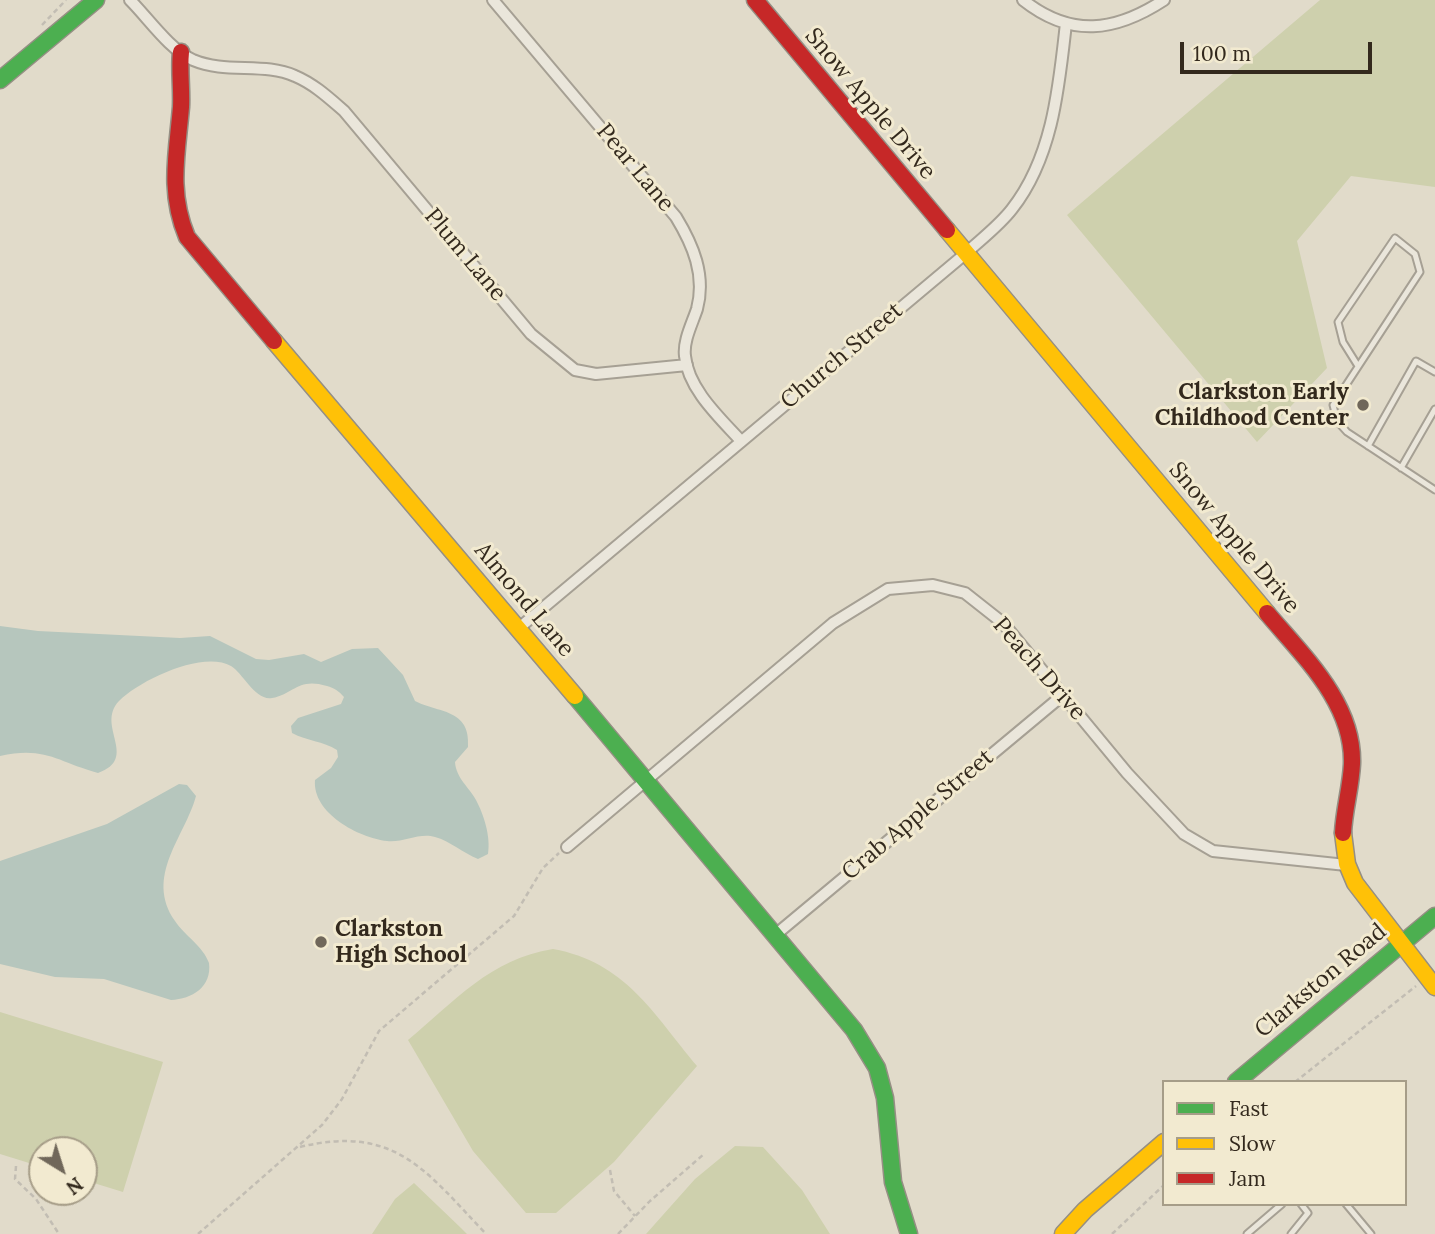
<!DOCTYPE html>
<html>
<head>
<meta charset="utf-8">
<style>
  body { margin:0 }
  #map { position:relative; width:1435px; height:1234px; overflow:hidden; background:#e1dbca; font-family:Lora,serif }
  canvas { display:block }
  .legend { position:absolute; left:1162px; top:1080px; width:245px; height:126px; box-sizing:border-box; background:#f2ead0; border:2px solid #a69d88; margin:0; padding:9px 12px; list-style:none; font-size:21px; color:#33291d }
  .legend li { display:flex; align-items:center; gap:14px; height:35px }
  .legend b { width:35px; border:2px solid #a69d88 }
  .north { position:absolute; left:28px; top:1136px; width:70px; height:70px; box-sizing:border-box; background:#f2ead0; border:2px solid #a69d88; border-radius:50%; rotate:142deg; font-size:19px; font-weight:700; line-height:28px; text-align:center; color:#33291d }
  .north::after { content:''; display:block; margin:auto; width:24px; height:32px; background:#70675a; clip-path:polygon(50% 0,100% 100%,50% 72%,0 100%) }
  .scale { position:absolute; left:1180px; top:42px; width:192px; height:32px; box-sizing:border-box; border:4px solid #33291d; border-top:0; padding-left:9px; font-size:21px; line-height:24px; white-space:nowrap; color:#33291d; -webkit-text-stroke:5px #f2ead0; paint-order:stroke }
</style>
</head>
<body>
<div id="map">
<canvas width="1435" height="1234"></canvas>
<ul class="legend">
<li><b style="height:9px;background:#4caf50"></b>Fast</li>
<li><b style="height:9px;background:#ffc107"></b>Slow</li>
<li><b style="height:9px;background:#c62828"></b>Jam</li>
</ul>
<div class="north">N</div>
<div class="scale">100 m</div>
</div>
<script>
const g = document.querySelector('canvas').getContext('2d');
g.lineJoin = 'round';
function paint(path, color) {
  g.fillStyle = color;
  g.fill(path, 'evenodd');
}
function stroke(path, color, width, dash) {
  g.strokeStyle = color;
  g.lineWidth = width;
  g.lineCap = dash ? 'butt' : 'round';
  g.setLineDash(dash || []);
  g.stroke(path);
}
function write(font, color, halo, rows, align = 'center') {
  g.font = font + ' Lora,serif';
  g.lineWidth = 6;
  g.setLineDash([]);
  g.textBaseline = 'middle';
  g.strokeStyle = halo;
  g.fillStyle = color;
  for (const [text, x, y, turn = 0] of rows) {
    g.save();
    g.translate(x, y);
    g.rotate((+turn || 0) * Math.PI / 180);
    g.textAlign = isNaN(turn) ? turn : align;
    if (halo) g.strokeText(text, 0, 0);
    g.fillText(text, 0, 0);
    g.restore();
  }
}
paint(new Path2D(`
  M1320,0H1435V187L1351,176L1297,241L1327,368L1257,442L1067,215Z
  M553,949C625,962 653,1013 697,1066L614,1162L556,1213H526L473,1151L408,1040C455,1001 490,959 553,949Z
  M0,1012L163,1062L123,1192L84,1180V1150H42V1167L0,1154Z
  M735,1146L763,1147L802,1190L830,1234H646L695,1179Z
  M414,1183L461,1228L467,1234H372L395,1199Z`), '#ced0ad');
paint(new Path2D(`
  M0,626L38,631L180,638L210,636L256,659L269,660L304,654L321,662L352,649L378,648L403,675L415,701C437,713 471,708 468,747L455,762C456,778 469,787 476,800C484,815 491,837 488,854L478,859C463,853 450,841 435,837C420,832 403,843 387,841C359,838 312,813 315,780L331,768L338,757L337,750C323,741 307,741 292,733L291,726L298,718L341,704L344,697C339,691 334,688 327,686C298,677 294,694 272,698C255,701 243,673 231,666C203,650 140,680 119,701C95,726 140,758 98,773C57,762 46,746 0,756Z
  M179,784L187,785L196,796C185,837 144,876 175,921C185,936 203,946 209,963C212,987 192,999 171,1000L104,979L55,977L0,964V861L107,824Z`), '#b6c6bd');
const lane = new Path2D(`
  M1358,366L1343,342L1338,322L1395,238L1415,254L1420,272L1333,405L1337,421L1347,432L1435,490
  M1368,446L1416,361L1435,372
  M1401,468L1435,409
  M1346,1204L1371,1234
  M1247,1234L1282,1204
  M1291,1234L1308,1213L1301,1204`);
const street = new Path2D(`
  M130,0C149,19 169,49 193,60C226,74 264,62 295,76C314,84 329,98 344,111L531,334L575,370L596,374L687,365
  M493,0L676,217C693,245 706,275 697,309C692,324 683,341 685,356C688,389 720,418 741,441
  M1023,0C1071,38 1115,32 1164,0
  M519,628L965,254C980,240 999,226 1012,209C1053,157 1059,86 1066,23
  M567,847L833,623L888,589L933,585L965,593L1003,623L1127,773L1184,834L1213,851L1346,865
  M774,936L1063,695`);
const fast = new Path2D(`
  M0,80L96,0
  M575,696L854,1030L877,1068L885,1098L893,1182L909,1234
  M1236,1082L1435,916`);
const slow = new Path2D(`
  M947,230L1267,613
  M274,341L575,696
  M1343,833L1347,864L1355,883L1435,987
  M1063,1234L1085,1210L1164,1142`);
const jam = new Path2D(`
  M755,0L947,230
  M181,52C179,70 182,89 181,107C177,154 168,192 187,237L274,341
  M1267,613C1303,656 1354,703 1352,764C1351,787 1344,810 1343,833`);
stroke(lane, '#a6a094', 9);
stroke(street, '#a6a094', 14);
stroke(fast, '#958f84', 19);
stroke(slow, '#958f84', 19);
stroke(jam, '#958f84', 19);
stroke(new Path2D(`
  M42,25L66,0
  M1295,1082L1416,986
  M300,1147C395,1124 426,1171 486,1234
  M16,1166L15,1179L36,1199L59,1234
  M610,1170L614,1191L635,1216
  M198,1234L322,1125L342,1099L379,1031L514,916L543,868L559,853
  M618,1234L650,1201L704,1154
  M1112,1234L1164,1185`), '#c2bdb3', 2.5, [5, 3.5]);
stroke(lane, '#eae6db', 5);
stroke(street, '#eae6db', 10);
stroke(fast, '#4caf50', 16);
stroke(slow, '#ffc107', 16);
stroke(jam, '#c62828', 16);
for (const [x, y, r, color] of [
  [1363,405,7,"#70675a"],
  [321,942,7,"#70675a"]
]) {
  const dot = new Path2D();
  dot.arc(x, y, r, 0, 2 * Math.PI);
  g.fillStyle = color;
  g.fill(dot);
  stroke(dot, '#f2ead0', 2.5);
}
write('23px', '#33291d', '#f2ead0', [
  ["Snow Apple Drive",870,104,50],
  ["Pear Lane",635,168,50],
  ["Plum Lane",465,255,50],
  ["Church Street",842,356,-40],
  ["Snow Apple Drive",1234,538,50],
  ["Almond Lane",524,600,50],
  ["Peach Drive",1039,669,49],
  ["Crab Apple Street",918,815,-40],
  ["Clarkston Road",1321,981,-40]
]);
write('bold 23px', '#33291d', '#f2ead0', [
  ["Clarkston Early",1349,392],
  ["Childhood Center",1349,418],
  ["Clarkston",335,929,"left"],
  ["High School",335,955,"left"]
], 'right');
</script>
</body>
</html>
